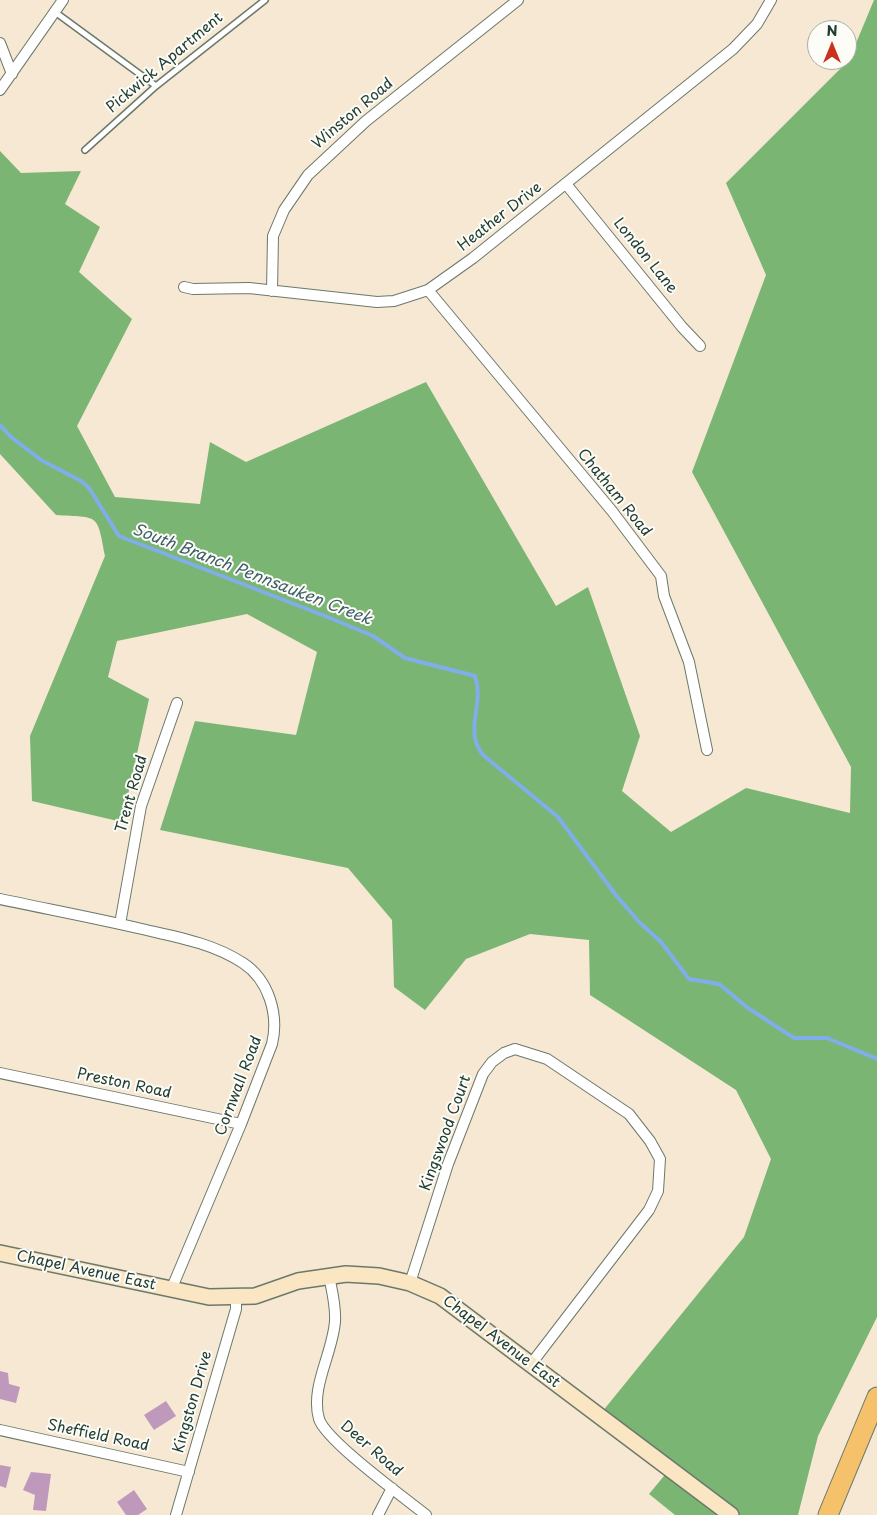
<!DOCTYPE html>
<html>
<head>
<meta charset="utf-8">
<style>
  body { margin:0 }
  #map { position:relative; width:877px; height:1515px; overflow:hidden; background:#f6e8d2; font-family:"Playpen Sans",sans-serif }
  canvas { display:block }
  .north { position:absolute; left:807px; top:20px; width:50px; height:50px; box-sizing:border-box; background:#fdfcf7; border:1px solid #a4b0a9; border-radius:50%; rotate:0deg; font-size:14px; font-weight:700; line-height:20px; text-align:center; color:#1f3d34 }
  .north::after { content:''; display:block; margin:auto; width:18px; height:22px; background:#c8321e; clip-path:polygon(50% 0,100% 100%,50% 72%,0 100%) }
</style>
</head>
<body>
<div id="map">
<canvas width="877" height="1515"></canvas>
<div class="north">N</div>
</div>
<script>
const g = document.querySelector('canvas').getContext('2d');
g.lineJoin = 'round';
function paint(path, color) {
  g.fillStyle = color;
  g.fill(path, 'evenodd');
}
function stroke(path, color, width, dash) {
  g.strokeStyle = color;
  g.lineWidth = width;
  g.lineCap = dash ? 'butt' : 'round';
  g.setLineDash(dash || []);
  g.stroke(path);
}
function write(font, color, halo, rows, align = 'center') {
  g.font = font + ' "Playpen Sans",sans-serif';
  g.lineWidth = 4;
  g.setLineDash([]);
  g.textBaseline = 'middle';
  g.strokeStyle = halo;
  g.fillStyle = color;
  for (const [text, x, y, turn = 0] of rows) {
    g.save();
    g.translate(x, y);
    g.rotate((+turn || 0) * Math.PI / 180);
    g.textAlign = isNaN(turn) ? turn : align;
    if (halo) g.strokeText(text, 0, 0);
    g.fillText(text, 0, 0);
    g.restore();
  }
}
paint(new Path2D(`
  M874,0H877V1317L818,1436L798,1515H675L649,1494L669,1470L602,1412L744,1237L771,1159L736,1090L590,995L589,940L530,934L466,959L425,1010L394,987L392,920L348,868L160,830L195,721L296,735L317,652L247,614L117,641L108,677L149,699L122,822L32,801L30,736L105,556C97,512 99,518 56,515L0,454V151L21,173L81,171L65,204L100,227L79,272L132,319L77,426L115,497L200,504L210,442L246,462L426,382L556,606L588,587L640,736L622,791L671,832L746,788L850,813L851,767L692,472L766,275L726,183L849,60Z`), '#7bb573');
stroke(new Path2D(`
  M0,425L11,437L41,460L81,481L89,488L119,536L330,618L373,636L405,658L475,676C485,705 463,730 483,755L558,817L615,894L639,922L661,942L689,979L719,984L748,1008L794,1038H827L877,1059`), '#7faee9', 4);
paint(new Path2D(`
  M0,1371L8,1373L9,1384L20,1387L16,1403L0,1399Z
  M166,1401L176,1416L154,1430L144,1415Z
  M0,1465L11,1467L6,1488L0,1486Z
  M31,1472L51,1474L46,1511L33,1510L35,1495L23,1490Z
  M134,1490L147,1509L138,1515H126L117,1502Z`), '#bf99bc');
const lane = new Path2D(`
  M55,12L156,86
  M85,150L156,86L265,0`);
const street = new Path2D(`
  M0,43L12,74
  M0,90L63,0
  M566,184L682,327L700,346
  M184,287L193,289L249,288L377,302L394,301L428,290L473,258L733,49L757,24L771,0
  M428,290L612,511L661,576L664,596L689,662L707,750
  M272,291L273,236L284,210L308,175L366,121L518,0
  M0,899C47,909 95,918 142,929C177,937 212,943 243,963C269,980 279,1015 272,1044L241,1124L171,1290
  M120,924L141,806L177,703
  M0,1073L241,1124
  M329,1276C332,1291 336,1306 335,1321C333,1353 310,1387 319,1419C326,1441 405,1498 426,1515
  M410,1283L448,1164L483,1074L492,1062L504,1053L515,1049L547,1059L629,1114L650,1141L660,1159L658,1191L649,1210L531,1364
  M0,1430L189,1472
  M176,1515L236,1309V1298
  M378,1515L392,1488`);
const secondary = new Path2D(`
  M0,1253L209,1297L255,1296L298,1281L346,1274L379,1276L410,1283L440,1296L731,1515`);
const highway = new Path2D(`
  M828,1515L877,1397`);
stroke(lane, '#6a796b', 8);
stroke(street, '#6a796b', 12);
stroke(secondary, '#6a796b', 18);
stroke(highway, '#6a796b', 21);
stroke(lane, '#fff', 5);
stroke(street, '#fff', 10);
stroke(secondary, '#fbe6c4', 15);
stroke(highway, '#f5c16b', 19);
write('15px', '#1f3d34', '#fdfcf7', [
  ["Pickwick Apartment",165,63,-40],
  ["Winston Road",353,114,-40],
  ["Heather Drive",500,217,-38],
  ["London Lane",645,256,51],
  ["Chatham Road",614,493,51],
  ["Trent Road",132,794,-74],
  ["Preston Road",124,1084,12],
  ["Cornwall Road",239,1086,-69],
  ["Kingswood Court",446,1133,-70],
  ["Chapel Avenue East",86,1271,12],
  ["Chapel Avenue East",501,1342,37],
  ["Kingston Drive",193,1402,-74],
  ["Sheffield Road",98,1436,12],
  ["Deer Road",371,1449,41]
]);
write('italic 16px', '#3c5f6a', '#fdfcf7', [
  ["South Branch Pennsauken Creek",252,575,21]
]);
</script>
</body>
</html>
